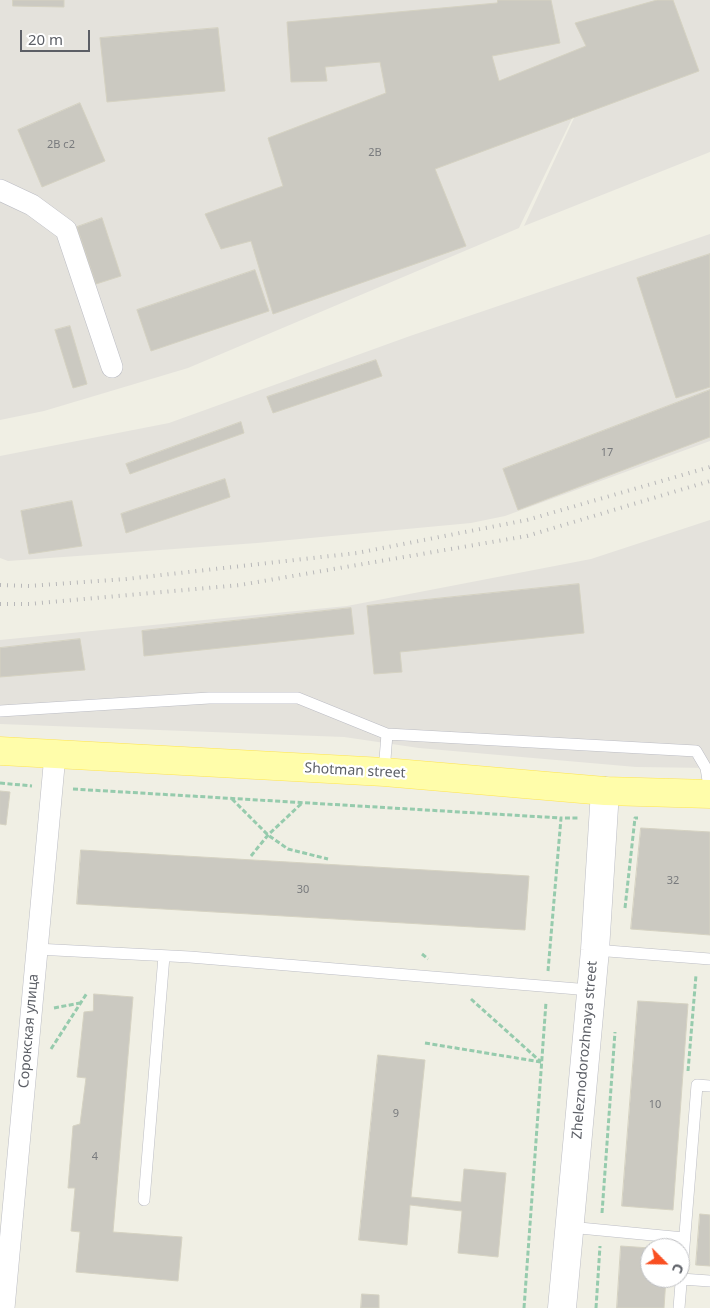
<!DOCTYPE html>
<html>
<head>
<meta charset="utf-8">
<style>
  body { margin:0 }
  #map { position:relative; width:710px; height:1308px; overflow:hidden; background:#f0efe4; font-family:"Noto Sans",sans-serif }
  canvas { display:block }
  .north { position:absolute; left:640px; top:1238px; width:50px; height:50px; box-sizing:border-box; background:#fff; border:1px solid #bebfc2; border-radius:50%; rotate:113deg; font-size:14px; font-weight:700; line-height:20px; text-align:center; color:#5c5f66 }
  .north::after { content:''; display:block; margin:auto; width:18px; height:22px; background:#f94f21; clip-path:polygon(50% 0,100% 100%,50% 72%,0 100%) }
  .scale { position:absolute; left:20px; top:30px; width:70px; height:22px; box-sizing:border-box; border:2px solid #5c5f66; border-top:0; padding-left:6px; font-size:15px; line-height:18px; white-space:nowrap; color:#5c5f66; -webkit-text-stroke:4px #fff; paint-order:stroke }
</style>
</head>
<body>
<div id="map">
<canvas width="710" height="1308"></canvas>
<div class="north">С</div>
<div class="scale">20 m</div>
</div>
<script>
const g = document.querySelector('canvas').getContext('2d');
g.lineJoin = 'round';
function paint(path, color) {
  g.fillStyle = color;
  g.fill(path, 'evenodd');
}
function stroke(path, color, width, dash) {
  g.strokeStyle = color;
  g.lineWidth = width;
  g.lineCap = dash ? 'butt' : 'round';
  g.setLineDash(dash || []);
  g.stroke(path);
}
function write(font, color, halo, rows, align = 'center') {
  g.font = font + ' "Noto Sans",sans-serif';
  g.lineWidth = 4.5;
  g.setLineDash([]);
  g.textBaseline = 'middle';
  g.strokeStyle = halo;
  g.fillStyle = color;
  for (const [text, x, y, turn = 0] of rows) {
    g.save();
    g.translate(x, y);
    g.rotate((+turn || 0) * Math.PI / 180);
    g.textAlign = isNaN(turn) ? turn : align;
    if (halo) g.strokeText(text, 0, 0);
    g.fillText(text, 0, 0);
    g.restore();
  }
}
paint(new Path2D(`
  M0,0H710V152L524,226L610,40L519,228L188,368L44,411L0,420Z
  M710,234V441L505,516L471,523L257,543L8,561L0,558V456L169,423L410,336Z
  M710,520V768L636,767L419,748L344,737L0,724V640L347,606L591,559Z`), '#e4e2dc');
const building = new Path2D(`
  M13,0H64V7L13,6Z
  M498,0H551L560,43L492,56L499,81L586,46L575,23L657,0H673L699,71L435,169L466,246L273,314L251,241L221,249L205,214L283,186L268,138L386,93L380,62L325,67L327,81L291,82L287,22L497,3Z
  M218,28L225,91L107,102L100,38Z
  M80,103L105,161L42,187L18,130Z
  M102,218L121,276L96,284L77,227Z
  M710,254V387L676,398L637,278Z
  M255,270L269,311L151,351L137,310Z
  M70,326L87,384L73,388L55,330Z
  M376,360L382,376L273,413L267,397Z
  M710,390V437L518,510L503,469Z
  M241,422L244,433L130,474L126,464Z
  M225,479L230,497L126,533L121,514Z
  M72,501L82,546L29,554L21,511Z
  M579,584L584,633L400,652L402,672L374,674L367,606Z
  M351,608L354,634L144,656L142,631Z
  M80,639L85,670L0,677V648Z
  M0,791L10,792L6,825L0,824Z
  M641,828L710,832V935L631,929Z
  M81,850L529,876L525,930L77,904Z
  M94,994L133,997L113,1232L182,1237L178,1281L76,1272L80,1232L71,1231L75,1188H68L73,1126L80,1124L86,1078L77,1077L84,1012L93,1011Z
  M638,1001L688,1004L673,1210L622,1206Z
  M378,1055L425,1060L411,1197L461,1202L464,1169L506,1173L498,1257L458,1253L462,1211L410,1205L407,1245L359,1240Z
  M700,1214L710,1215V1266L696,1265Z
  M621,1246L650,1248V1278H666L664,1308H617Z
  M362,1294L379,1295V1308H361Z`);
paint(building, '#cbc9c1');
stroke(building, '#d5d2c2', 1);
const service = new Path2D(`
  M0,711L209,698H298L387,734L696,751L706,768L710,793
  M384,772L387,734
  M36,949L190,957L590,990
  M595,950L710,959
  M144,1200L164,956
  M569,1227L684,1238
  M681,1279L710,1281
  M679,1308L697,1085L710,1086`);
const minor = new Path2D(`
  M0,190L32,205L66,230L112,367
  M4,1308L55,755`);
const tertiary = new Path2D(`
  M562,1308L595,950L605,791`);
const primary = new Path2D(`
  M0,751L384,772L605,791L710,794`);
stroke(service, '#bcbdc4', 12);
stroke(minor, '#bcbdc4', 22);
stroke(tertiary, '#bcbdc4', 29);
stroke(primary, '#fee44f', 29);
stroke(new Path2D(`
  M0,783L32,786
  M73,789L561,818
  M232,799L268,835L288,849L328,859
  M251,856L268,835L302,803
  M625,908L635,818H638
  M422,954L428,959
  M548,971L561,818H579
  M471,999L541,1062
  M54,1008L80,1003
  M425,1043L541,1062
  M51,1049L87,993
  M688,1071L696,975
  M602,1213L615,1032
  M524,1308L546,1002
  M596,1308L600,1246`), '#96cbad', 3, [5, 2.5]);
stroke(service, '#fff', 11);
stroke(minor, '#fff', 21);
stroke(tertiary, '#fff', 28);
stroke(primary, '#fffdaa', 28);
stroke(new Path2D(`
  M0,585L29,586L126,579L357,553L527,520L710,467
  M0,604H29L240,585L527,536L710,481`), '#b8b8b9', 4, [1, 6]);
write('11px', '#787a7d', null, [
  ["2В с2",61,145],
  ["2В",375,153],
  ["17",607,453],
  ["32",673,881],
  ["30",303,890],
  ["10",655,1105],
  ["9",396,1114],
  ["4",95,1157]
]);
write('14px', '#5c5f66', '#fff', [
  ["Shotman street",355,771,3],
  ["Сорокская улица",29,1031,-85],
  ["Zheleznodorozhnaya street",585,1050,-85]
]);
</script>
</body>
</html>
